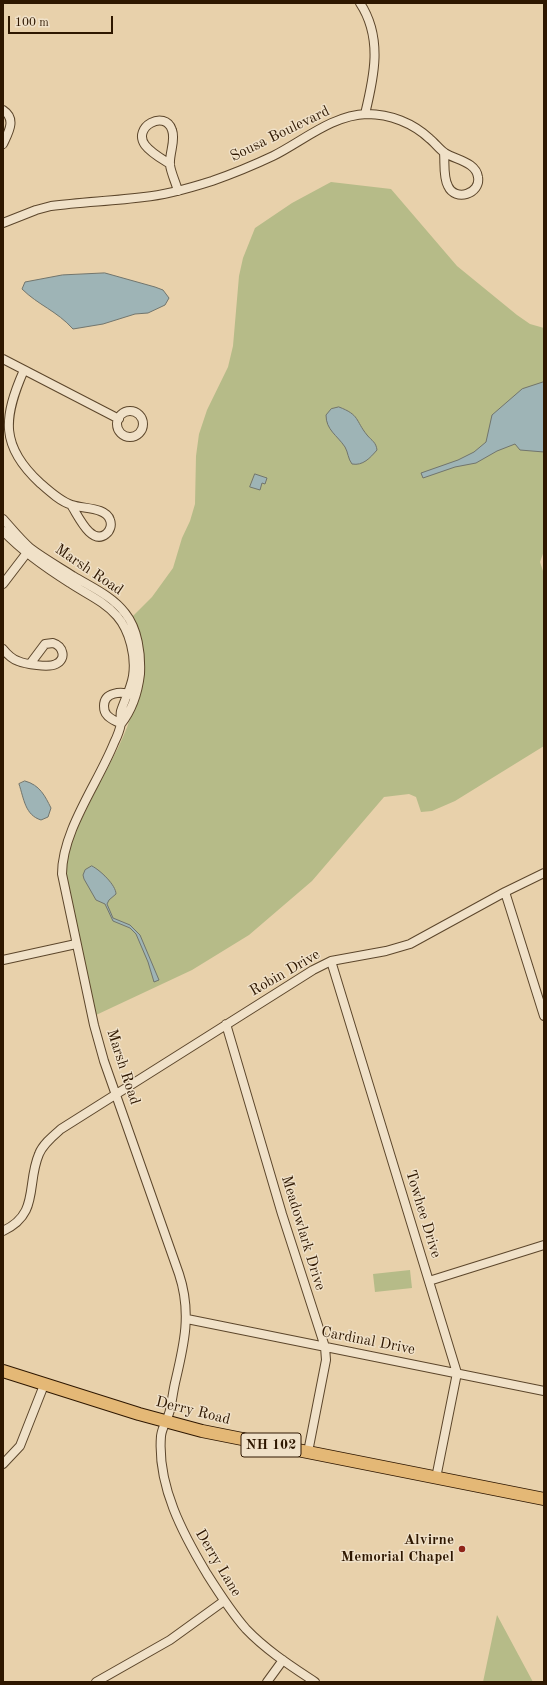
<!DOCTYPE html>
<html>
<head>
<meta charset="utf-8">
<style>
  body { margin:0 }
  #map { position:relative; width:547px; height:1685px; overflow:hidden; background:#e8d1ab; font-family:"Old Standard TT",serif }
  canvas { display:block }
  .frame { position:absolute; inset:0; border:4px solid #2e1700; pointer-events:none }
  .scale { position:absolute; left:8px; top:16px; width:105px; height:18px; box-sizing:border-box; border:2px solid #2e1700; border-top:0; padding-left:5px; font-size:12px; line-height:14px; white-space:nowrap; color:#2e1700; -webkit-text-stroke:3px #f0e1c8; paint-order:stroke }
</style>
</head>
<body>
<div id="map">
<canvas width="547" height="1685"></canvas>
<div class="frame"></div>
<div class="scale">100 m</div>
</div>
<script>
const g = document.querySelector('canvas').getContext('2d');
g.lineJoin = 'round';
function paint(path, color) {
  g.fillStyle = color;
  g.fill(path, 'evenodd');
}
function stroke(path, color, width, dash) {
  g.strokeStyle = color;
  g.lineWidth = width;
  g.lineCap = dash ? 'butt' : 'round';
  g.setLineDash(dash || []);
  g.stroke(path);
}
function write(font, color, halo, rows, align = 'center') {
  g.font = font + ' "Old Standard TT",serif';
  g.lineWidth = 3;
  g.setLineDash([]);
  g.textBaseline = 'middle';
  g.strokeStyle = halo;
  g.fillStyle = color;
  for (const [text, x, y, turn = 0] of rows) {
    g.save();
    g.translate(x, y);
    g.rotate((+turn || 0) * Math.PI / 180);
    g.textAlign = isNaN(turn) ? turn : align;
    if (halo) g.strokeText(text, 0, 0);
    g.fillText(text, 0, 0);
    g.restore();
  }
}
paint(new Path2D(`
  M331,182L391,189L457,266L517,315L530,324L544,328V551L540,562L544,574V746L455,801L432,811L421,812L416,797L409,794L384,797L312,881L249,935L192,970L96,1015L65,869C68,843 82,819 93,796C106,770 122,744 131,716C134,708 135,698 137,690C144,660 147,645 132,617L152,597L173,568L182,538L190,521L195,504L196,456L199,434L207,410L228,367L233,346L239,276L243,258L255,228L292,203Z
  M410,1270L412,1288L375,1292L373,1274Z
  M497,1615L533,1682H483Z`), '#b6bb88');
const water = new Path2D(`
  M105,273L155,287L163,290L169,298L165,305L148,313L135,314L103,324L73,329C57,311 38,305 22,289L25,282L62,275Z
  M544,382V452L520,450L515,444L497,451L476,463L455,467L423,478L421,473L458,460L474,452L486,442L492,415L522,389Z
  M339,407C360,415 355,420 367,435C372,441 376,442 377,450C370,458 363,466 352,464C348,459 348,452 345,447C337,435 326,430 326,415L331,409Z
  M255,474L267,478L265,484L262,483L260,490L250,487Z
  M25,781C40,785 45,796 51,808L48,817L41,820C25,815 24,799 19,784Z
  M92,866C100,870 116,885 116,894L109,900L107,904L113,918L130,925L140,935L159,980L154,982L148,962L136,934L130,928L113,921L105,904L96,900L84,879L83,875L85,870Z`);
paint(water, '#9eb4b6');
stroke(water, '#71756d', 1);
const street = new Path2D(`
  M360,3C383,38 374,77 365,114
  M3,110C17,119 8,133 3,144
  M170,164C162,159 151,153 145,145C132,127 165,109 172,130C176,141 169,153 170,165C171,173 176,183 178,191
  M3,223L36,210L51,206C82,202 113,201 144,197C167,195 190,188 212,181C232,174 254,165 273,156C303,141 332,115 367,114C390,114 413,123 430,139C435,143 440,150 445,153C456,160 476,162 478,177C481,194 455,202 448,186C443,177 445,163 444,153
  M3,359L119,419
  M24,370C3,418 0,446 40,483C49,491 61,502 72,505C83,509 106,507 110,520C112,525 110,531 106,534C91,546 78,515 71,505
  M117 424a13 13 0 1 1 26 0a13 13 0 1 1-26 0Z
  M3,519C12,529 20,539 30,548C43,558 59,567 73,576C91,587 112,596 125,613C138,629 141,654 140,674C138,691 132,710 121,724
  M3,531C23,552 46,568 70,583C86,594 104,601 117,616C130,631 136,657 133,676C131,688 125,699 121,711C120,715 121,719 121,723C120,729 117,737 114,743C98,783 62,831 62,874L94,1025L104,1061L179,1274C192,1313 184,1345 175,1383C173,1392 172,1401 170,1410C168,1419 162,1427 161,1436C157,1486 183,1534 207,1574C219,1593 231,1612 246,1629C266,1650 291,1666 315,1682
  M3,584L29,550
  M3,649C7,654 12,659 18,661C25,664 49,668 56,664C67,659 63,646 53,643L45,644L30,664
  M121,724C116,721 110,719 107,715C105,713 104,709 104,706C104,692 121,691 132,695
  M505,892L544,1016
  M3,960L76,944
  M331,961L457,1373L436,1478
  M226,1024L282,1214L325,1347L326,1360L308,1452
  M3,1231C40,1214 26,1184 39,1154C43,1144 53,1136 61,1129L313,970L331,961L386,951L410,944L505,892L544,873
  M429,1281L544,1245
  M187,1319L544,1391
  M3,1464L20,1446L44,1385
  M96,1682L170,1640L224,1601
  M267,1682L283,1660`);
const primary = new Path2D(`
  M3,1371L139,1414L202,1431L544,1499`);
stroke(street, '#5c462b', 10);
stroke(primary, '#2e1700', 14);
stroke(street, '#f0e1c8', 8);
stroke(primary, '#e4b876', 12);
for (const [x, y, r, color] of [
  [462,1549,4,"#8f2418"]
]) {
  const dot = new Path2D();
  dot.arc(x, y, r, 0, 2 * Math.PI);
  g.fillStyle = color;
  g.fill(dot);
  stroke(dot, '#f0e1c8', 1.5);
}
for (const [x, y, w] of [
  [271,1445,60]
]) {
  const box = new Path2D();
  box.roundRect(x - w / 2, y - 12, w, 24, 3);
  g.fillStyle = '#f0e1c8';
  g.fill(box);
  stroke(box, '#2e1700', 1);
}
write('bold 14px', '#2e1700', null, [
  ["NH 102",271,1445]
]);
write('15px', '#2e1700', '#f0e1c8', [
  ["Sousa Boulevard",280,134,-26],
  ["Marsh Road",89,570,34],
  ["Robin Drive",285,973,-30],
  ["Marsh Road",123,1067,72],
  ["Towhee Drive",423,1214,73],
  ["Meadowlark Drive",303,1233,73],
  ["Cardinal Drive",368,1341,11],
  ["Derry Road",193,1411,14],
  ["Derry Lane",218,1563,59]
]);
write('bold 15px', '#2e1700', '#f0e1c8', [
  ["Alvirne",454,1540],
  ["Memorial Chapel",454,1557]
], 'right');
</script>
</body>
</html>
